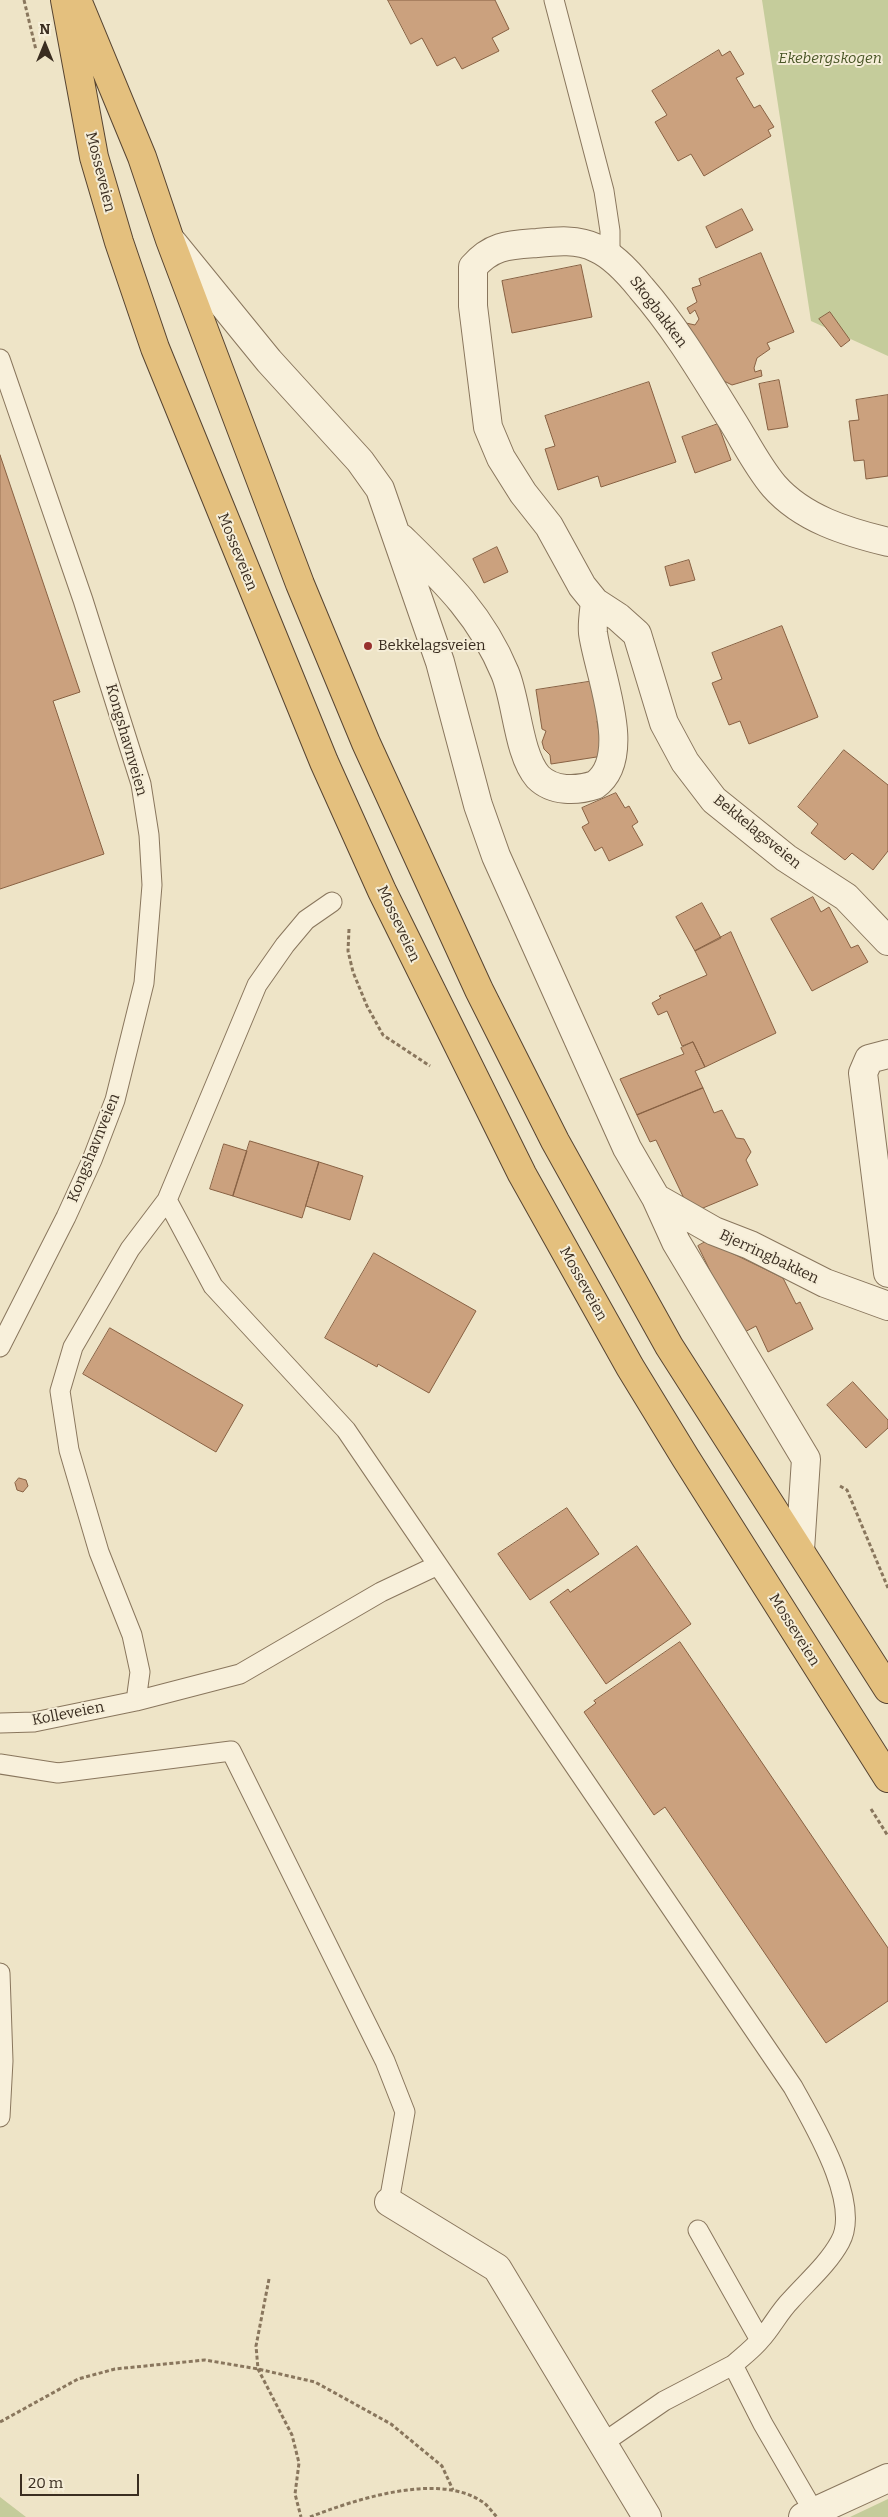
<!DOCTYPE html>
<html>
<head>
<meta charset="utf-8">
<style>
  body { margin:0 }
  #map { position:relative; width:888px; height:2517px; overflow:hidden; background:#eee4c7; font-family:Bitter,serif }
  canvas { display:block }
  .north { position:absolute; left:20px; top:20px; width:50px; height:50px; -webkit-text-stroke:4px #f5edd7; paint-order:stroke; rotate:0deg; font-size:14px; font-weight:700; line-height:20px; text-align:center; color:#3a2d20 }
  .north::after { content:''; display:block; margin:auto; width:18px; height:22px; background:#3a2d20; clip-path:polygon(50% 0,100% 100%,50% 72%,0 100%) }
  .scale { position:absolute; left:20px; top:2474px; width:119px; height:22px; box-sizing:border-box; border:2px solid #3a2d20; border-top:0; padding-left:6px; font-size:15px; line-height:18px; white-space:nowrap; color:#3a2d20; -webkit-text-stroke:4px #f5edd7; paint-order:stroke }
</style>
</head>
<body>
<div id="map">
<canvas width="888" height="2517"></canvas>
<div class="north">N</div>
<div class="scale">20 m</div>
</div>
<script>
const g = document.querySelector('canvas').getContext('2d');
g.lineJoin = 'round';
function paint(path, color) {
  g.fillStyle = color;
  g.fill(path, 'evenodd');
}
function stroke(path, color, width, dash) {
  g.strokeStyle = color;
  g.lineWidth = width;
  g.lineCap = dash ? 'butt' : 'round';
  g.setLineDash(dash || []);
  g.stroke(path);
}
function write(font, color, halo, rows, align = 'center') {
  g.font = font + ' Bitter,serif';
  g.lineWidth = 4;
  g.setLineDash([]);
  g.textBaseline = 'middle';
  g.strokeStyle = halo;
  g.fillStyle = color;
  for (const [text, x, y, turn = 0] of rows) {
    g.save();
    g.translate(x, y);
    g.rotate((+turn || 0) * Math.PI / 180);
    g.textAlign = isNaN(turn) ? turn : align;
    if (halo) g.strokeText(text, 0, 0);
    g.fillText(text, 0, 0);
    g.restore();
  }
}
paint(new Path2D(`
  M762,0H888V356L811,321Z
  M0,2497L26,2517H0Z
  M888,2499V2517H850Z`), '#c5cc9b');
const building = new Path2D(`
  M388,0H495L509,29L492,38L499,51L462,69L455,57L437,66L422,38L411,44Z
  M719,50L722,56L730,51L744,74L736,78L754,108L760,105L774,127L768,130L771,136L704,176L691,154L678,161L655,122L667,115L652,91Z
  M742,209L753,230L716,248L706,227Z
  M761,253L794,332L767,343L770,349L757,358L754,368L755,372L761,370L762,376L732,385L724,381L702,350L686,323L695,325L699,319L695,310L690,314L687,308L697,302L692,288L701,285L699,279Z
  M581,265L592,317L512,333L502,281Z
  M830,312L850,340L841,347L819,319Z
  M779,380L788,427L768,430L759,384Z
  M649,382L676,462L601,487L598,476L558,490L545,449L555,446L545,416Z
  M888,395V476L866,479L864,460L854,461L849,421L859,420L856,400Z
  M718,424L731,460L695,473L682,437Z
  M0,455L80,692L53,701L104,854L0,889Z
  M497,547L508,572L484,583L473,559Z
  M689,560L695,580L670,586L665,567Z
  M782,626L818,717L749,744L740,721L729,725L712,683L722,679L712,653Z
  M594,681L601,720L597,721L603,756L551,764L550,755L544,749L542,742L546,731L542,729L536,690Z
  M844,750L888,785V851L873,870L852,853L845,860L811,833L818,824L798,807Z
  M616,793L625,808L629,806L638,822L632,826L643,845L609,861L602,847L595,851L582,827L589,823L582,808Z
  M813,897L821,912L829,907L851,948L858,945L868,962L812,991L771,919Z
  M702,903L721,938L695,951L676,917Z
  M731,932L776,1033L705,1067L693,1042L682,1046L667,1011L658,1015L652,1003L661,998L659,996L707,975L695,951Z
  M693,1042L705,1067L695,1071L703,1088L637,1115L620,1079L684,1054L681,1048Z
  M703,1088L714,1113L722,1110L736,1138L744,1139L751,1152L746,1160L758,1185L691,1213L656,1140L650,1142L637,1115Z
  M250,1141L319,1162L302,1218L233,1196Z
  M224,1144L247,1151L233,1196L210,1189Z
  M319,1162L363,1176L350,1220L306,1206Z
  M707,1241L783,1278L796,1304L800,1302L813,1329L768,1352L756,1326L741,1334L698,1246Z
  M374,1253L476,1311L429,1393L378,1364L377,1367L325,1338Z
  M110,1328L243,1405L216,1452L83,1374Z
  M853,1382L888,1420V1428L866,1448L827,1405Z
  M19,1478L26,1480L28,1486L23,1492L17,1490L15,1483Z
  M567,1508L599,1554L530,1600L498,1554Z
  M637,1546L691,1624L606,1684L550,1602L568,1589L570,1592Z
  M680,1642L888,1948V2001L826,2043L665,1807L654,1815L584,1712L596,1703L594,1701Z`);
paint(building, '#cba17e');
stroke(building, '#886143', 1);
const service = new Path2D(`
  M554,0L604,191L610,231V258
  M0,359L83,600L141,784L149,835L152,885L144,983L115,1100L92,1160L66,1217L0,1347
  M332,902L306,920L285,945L257,985L167,1200L213,1286L346,1430L793,2087C812,2122 862,2203 840,2242C828,2264 807,2282 791,2300C779,2312 772,2327 761,2339C753,2349 742,2357 733,2365L763,2424L814,2512
  M136,1701L140,1672L132,1635L99,1552L69,1450L60,1391L73,1347L130,1249L167,1200
  M0,1723L34,1722L136,1701L240,1674L381,1592L438,1565
  M0,1764L58,1773L231,1751L385,2061L405,2112L389,2202
  M0,1973L3,2061L0,2117
  M698,2230L760,2340
  M603,2443L664,2401L733,2365`);
const minor = new Path2D(`
  M173,243L269,361L360,461L380,489L440,662L478,805L496,856L627,1148L656,1198L676,1242L806,1459L800,1550
  M401,538C445,581 481,615 505,673C517,702 518,754 538,777C553,792 577,791 595,785C635,757 598,672 593,633C592,623 594,612 595,602
  M888,542C847,532 803,519 774,486C757,466 745,441 731,419C703,374 676,328 641,288C629,273 614,256 596,248C578,239 557,241 537,243C509,245 492,245 473,267V306L488,427L501,458L523,493L549,526L582,586L595,602L618,617L637,634L664,723L685,762L714,800L786,858L846,897L888,941
  M888,1054L869,1059L863,1073L888,1273
  M656,1198L714,1231L750,1245L825,1283L888,1306
  M389,2202L497,2268L647,2517
  M803,2517L888,2478`);
const trunk = new Path2D(`
  M65,0L94,157L119,242L155,348L324,762L382,891L522,1174L630,1367L685,1457L888,1778
  M77,0L142,157L170,240L300,584L366,743L479,990L555,1141L669,1346L888,1689`);
stroke(service, '#89765d', 21);
stroke(minor, '#89765d', 30);
stroke(trunk, '#574431', 30);
stroke(new Path2D(`
  M24,0L36,50
  M349,929L348,951L353,972L367,1006L383,1035L430,1066
  M840,1486L847,1490L888,1588
  M871,1809L888,1836
  M269,2279L256,2346L258,2369L292,2435L299,2463L295,2494L301,2517
  M0,2422L78,2379L115,2369L205,2360L258,2369L315,2382L391,2424L442,2466L453,2490
  M310,2517C354,2500 437,2472 481,2501C487,2504 492,2512 497,2517`), '#89765d', 3, [4, 2.5]);
stroke(service, '#f8f0db', 19);
stroke(minor, '#f8f0db', 28);
stroke(trunk, '#e4c07e', 28);
for (const [x, y, r, color] of [
  [368,646,5,"#97312e"]
]) {
  const dot = new Path2D();
  dot.arc(x, y, r, 0, 2 * Math.PI);
  g.fillStyle = color;
  g.fill(dot);
  stroke(dot, '#f5edd7', 2);
}
write('italic 15px', '#495627', '#f5edd7', [
  ["Ekebergskogen",830,59]
]);
write('15px', '#3a2d20', '#f5edd7', [
  ["Mosseveien",100,172,76],
  ["Skogbakken",658,312,53],
  ["Mosseveien",237,552,68],
  ["Kongshavnveien",126,740,74],
  ["Bekkelagsveien",757,832,39],
  ["Mosseveien",398,924,65],
  ["Kongshavnveien",94,1148,-68],
  ["Bjerringbakken",769,1257,25],
  ["Mosseveien",583,1284,61],
  ["Mosseveien",794,1630,58],
  ["Kolleveien",68,1714,-11]
]);
write('15px', '#3a2d20', '#f5edd7', [
  ["Bekkelagsveien",378,646]
], 'left');
</script>
</body>
</html>
